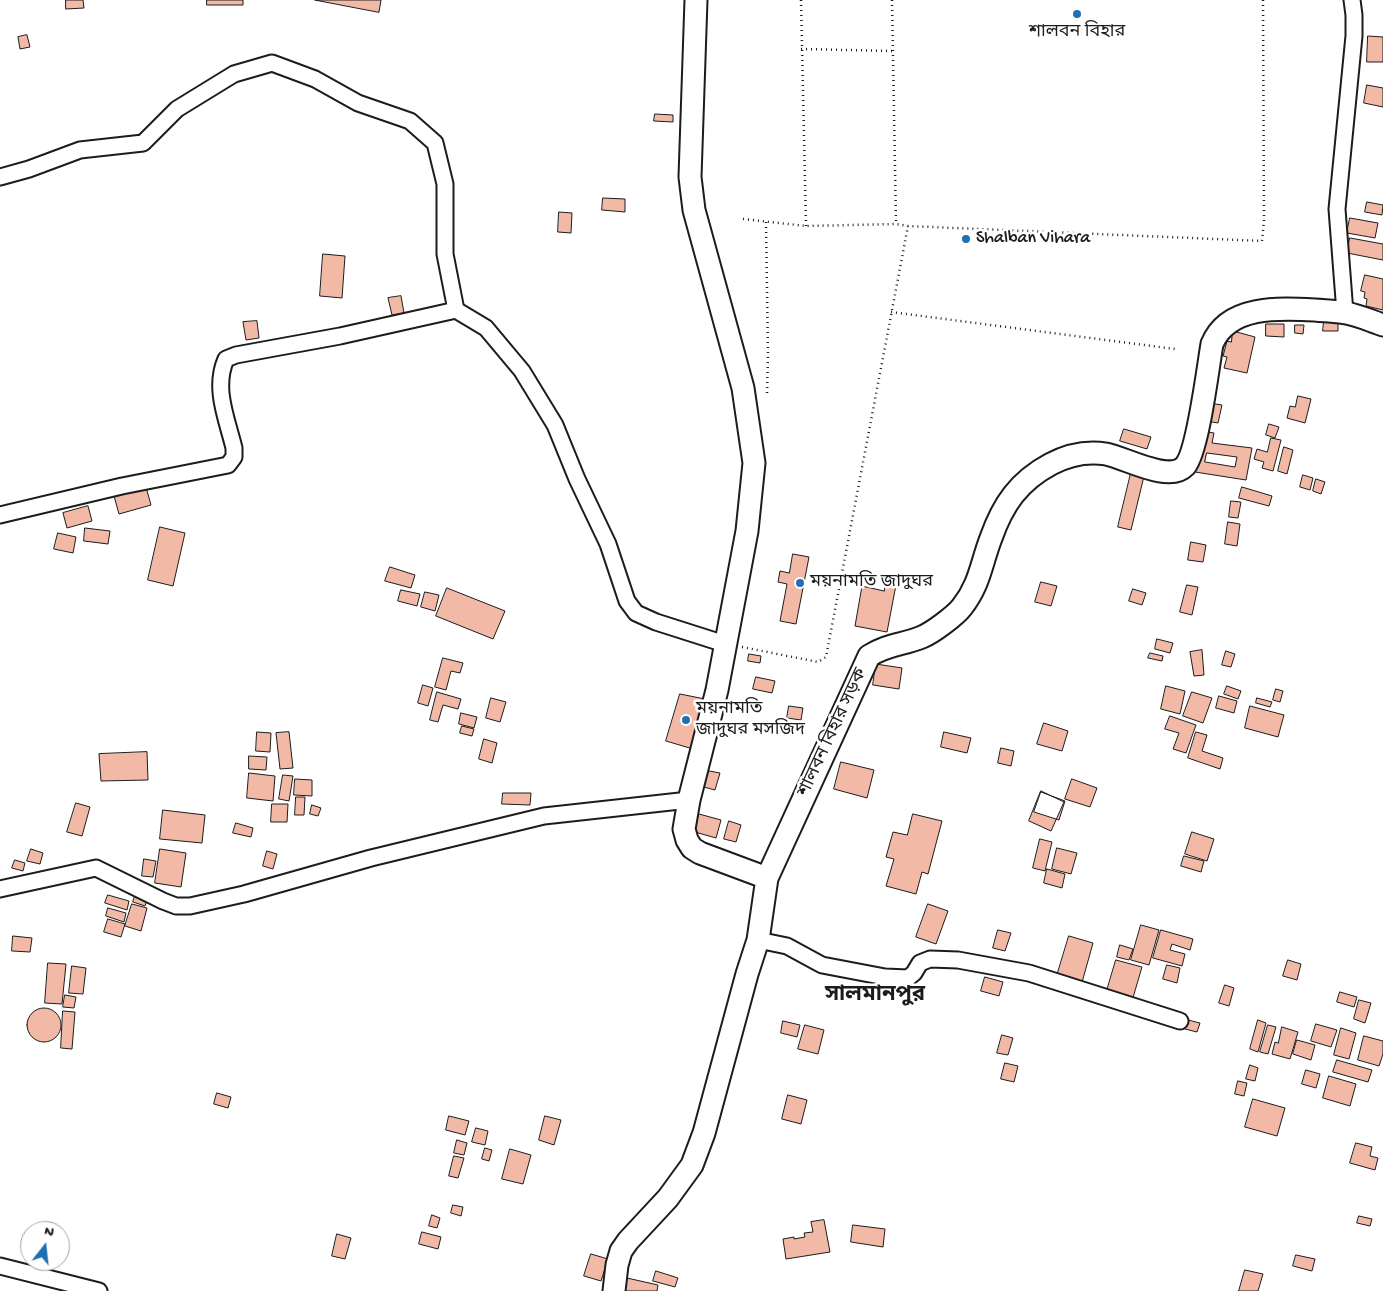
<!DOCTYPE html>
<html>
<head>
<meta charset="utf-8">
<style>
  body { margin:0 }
  #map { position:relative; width:1383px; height:1291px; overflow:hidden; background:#fff; font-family:"Gochi Hand",sans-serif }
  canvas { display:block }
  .north { position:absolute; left:20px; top:1221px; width:50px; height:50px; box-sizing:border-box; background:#fff; border:1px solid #a4a4a4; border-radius:50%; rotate:16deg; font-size:14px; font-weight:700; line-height:20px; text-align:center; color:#1c1c1c }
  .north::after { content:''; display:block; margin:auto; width:18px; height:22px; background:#1f6fb2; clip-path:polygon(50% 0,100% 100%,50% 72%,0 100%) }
</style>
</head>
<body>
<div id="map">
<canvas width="1383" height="1291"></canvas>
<div class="north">N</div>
</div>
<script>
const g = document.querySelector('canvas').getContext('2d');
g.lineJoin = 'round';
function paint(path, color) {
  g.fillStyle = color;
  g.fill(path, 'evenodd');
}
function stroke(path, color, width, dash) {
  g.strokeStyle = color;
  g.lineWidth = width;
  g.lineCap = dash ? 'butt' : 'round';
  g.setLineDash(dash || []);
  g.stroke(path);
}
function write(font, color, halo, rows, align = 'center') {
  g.font = font + ' "Gochi Hand","Noto Sans Bengali",sans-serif';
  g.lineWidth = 5;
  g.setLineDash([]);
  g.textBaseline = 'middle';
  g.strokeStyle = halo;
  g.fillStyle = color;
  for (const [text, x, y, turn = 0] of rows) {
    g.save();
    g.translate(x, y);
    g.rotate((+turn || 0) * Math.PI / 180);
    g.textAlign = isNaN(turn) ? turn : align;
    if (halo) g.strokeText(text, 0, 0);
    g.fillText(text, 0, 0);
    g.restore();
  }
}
const building = new Path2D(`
  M66,0H83L84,8L66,9Z
  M207,0H243V5H207Z
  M315,0H381L379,12Z
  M27,35L30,47L20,49L18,37Z
  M1368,36L1383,37V62H1367Z
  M1367,85L1383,88V107L1364,103Z
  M655,114L673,115V122L654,121Z
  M603,198L625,199V212L602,210Z
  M1367,202L1383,205L1382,215L1365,212Z
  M559,212L572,213L571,233L558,232Z
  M1350,218L1378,223L1375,238L1347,233Z
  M1350,238L1383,244V260L1347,253Z
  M323,254L345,256L342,298L320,296Z
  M1365,275L1383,279V310L1366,306L1367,299L1364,298L1365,292L1361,291Z
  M401,296L404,313L392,315L388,298Z
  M257,321L259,338L246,340L243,322Z
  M1324,321L1338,322V331H1323Z
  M1266,324H1284V337L1266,336Z
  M1295,325H1304L1303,334L1295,333Z
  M1233,331L1255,337L1247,373L1224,368L1227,357L1223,356L1227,341L1231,342Z
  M1298,396L1311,399L1305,423L1287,418L1290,406L1295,407Z
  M1209,403L1222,405L1218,423L1206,421Z
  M1269,424L1279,427L1275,438L1266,435Z
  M1124,429L1151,437L1147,449L1120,441Z
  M1202,431L1214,433L1212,443L1252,448L1246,480L1195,472ZM1207,453L1237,457L1235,467L1205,462Z
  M1271,438L1281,440L1273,471L1262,468L1264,462L1254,459L1257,449L1267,452Z
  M1284,447L1293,450L1287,474L1278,471Z
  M1131,473L1144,476L1131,530L1118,527Z
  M1303,475L1313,478L1310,490L1300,487Z
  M1316,479L1325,482L1321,494L1313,491Z
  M146,487L151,505L119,514L114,496Z
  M1242,487L1272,496L1269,506L1239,498Z
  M1231,501L1241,502L1238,518L1229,517Z
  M88,506L92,521L67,528L63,513Z
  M1228,522L1240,524L1237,546L1225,544Z
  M160,527L185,533L173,586L148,580Z
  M85,528L110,531L108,544L84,541Z
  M58,533L76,537L73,553L54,549Z
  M1191,542L1206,545L1203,562L1188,560Z
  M793,554L809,557L796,624L780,621L787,584L778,582L780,571L789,573Z
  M390,567L415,575L411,588L385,581Z
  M1041,582L1057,586L1051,606L1035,602Z
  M885,583L896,585L887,632L855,626L862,586L884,591Z
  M1187,585L1198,587L1192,615L1180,612Z
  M447,588L505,611L493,639L436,616Z
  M1133,589L1146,593L1142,605L1129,601Z
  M401,590L420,594L417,606L398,601Z
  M425,592L439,595L435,611L421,607Z
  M1157,639L1173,643L1170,653L1155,649Z
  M1202,650L1204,675L1194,676L1190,652Z
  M1226,651L1235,654L1231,667L1222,665Z
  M1150,653L1163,656L1162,661L1148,658Z
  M749,654L761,656L760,663L748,661Z
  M443,658L463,663L460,673L451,671L446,690L435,687Z
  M876,664L902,668L899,689L873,685Z
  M756,677L775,681L772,693L753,689Z
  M423,685L433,688L428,706L418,703Z
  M1166,686L1185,691L1180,714L1161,709Z
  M1227,686L1241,691L1238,699L1224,694Z
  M1276,689L1283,691L1280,702L1273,700Z
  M437,692L461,699L458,709L443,705L438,722L430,720Z
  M1192,692L1212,698L1203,723L1183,716Z
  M680,694L705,699L693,749L666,741Z
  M1219,696L1237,701L1234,713L1216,708Z
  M491,698L506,702L500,722L486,718Z
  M1257,698L1272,702L1270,707L1256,703Z
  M789,706L803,708L801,720L787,718Z
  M1250,706L1284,715L1278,737L1245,728Z
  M461,713L477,717L474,728L459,724Z
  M1170,716L1196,725L1186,753L1173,749L1179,733L1165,729Z
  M1044,723L1068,731L1062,751L1037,744Z
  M462,726L474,729L472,736L460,733Z
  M257,732L271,733L270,752L256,751Z
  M289,732L293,768L280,769L276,733Z
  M944,732L971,738L967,753L941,747Z
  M1196,732L1207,735L1202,751L1223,758L1220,769L1188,758Z
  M484,739L497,743L492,763L479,759Z
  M1001,748L1014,751L1011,766L998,763Z
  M147,752L148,780L101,781L99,754Z
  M249,756L267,757L266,770L249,769Z
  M841,762L874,770L867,798L834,789Z
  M704,770L720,773L715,790L700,786Z
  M249,773L275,776L273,801L247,798Z
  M283,775L293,776L289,801L279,799Z
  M295,779L312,780V796L294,795Z
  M1072,779L1097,788L1090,807L1065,799Z
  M1041,791L1064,802L1051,831L1029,821Z
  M1041,792L1065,801L1059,820L1034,812Z
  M503,793H531L530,805L502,804Z
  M296,797H305L304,815H295Z
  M76,803L90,807L82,836L67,832Z
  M272,804H288L287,822H271Z
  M312,805L321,808L318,816L310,814Z
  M163,810L205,815L202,843L160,839Z
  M699,814L721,820L716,838L695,832Z
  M913,814L942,821L928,874L922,872L916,894L886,886L894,859L886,857L893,832L907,835Z
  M729,821L741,825L736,842L724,839Z
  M236,823L253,828L251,837L233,833Z
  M1192,832L1214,839L1207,861L1185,854Z
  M1040,839L1052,842L1045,871L1033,868Z
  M1057,848L1077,853L1071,874L1052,869Z
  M31,849L43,853L40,864L27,861Z
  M160,849L186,853L181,887L155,883Z
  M267,851L277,854L273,869L263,866Z
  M1184,856L1204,861L1201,872L1181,866Z
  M144,859L156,861L153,877L142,876Z
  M15,860L25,863L23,871L12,868Z
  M1047,869L1065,874L1062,888L1044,883Z
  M136,893L148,897L145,906L133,902Z
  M108,895L129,901L127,910L105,903Z
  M132,904L147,908L141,931L125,926Z
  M928,904L948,911L936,944L916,937Z
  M108,908L126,913L124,922L106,916Z
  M108,919L125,924L121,937L104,932Z
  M1141,925L1159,930L1149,965L1131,960Z
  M998,930L1011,933L1005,951L993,948Z
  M1161,930L1193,939L1190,950L1172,944L1170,950L1185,954L1182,966L1153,958Z
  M13,936L32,938L30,952L12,951Z
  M1069,936L1093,943L1081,986L1056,979Z
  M1120,945L1133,949L1129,960L1117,957Z
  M1116,960L1142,967L1132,1001L1106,994Z
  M1288,960L1301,964L1297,980L1283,976Z
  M48,963L66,964L62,1004L45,1003Z
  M1167,965L1180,968L1177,983L1163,979Z
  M72,966L86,968L83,994L69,993Z
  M985,977L1003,982L999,996L981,991Z
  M1225,985L1234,988L1229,1006L1219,1003Z
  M1340,992L1357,997L1354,1007L1337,1002Z
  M65,995L76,997L74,1008L63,1007Z
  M1359,1000L1371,1003L1365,1023L1354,1019Z
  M27 1025a17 17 0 1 1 34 0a17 17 0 1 1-34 0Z
  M63,1011L75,1012L72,1049L61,1048Z
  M1188,1020L1200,1023L1197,1032L1185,1029Z
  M1258,1020L1266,1023L1258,1052L1250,1049Z
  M783,1021L800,1025L797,1037L781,1033Z
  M1316,1024L1337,1030L1331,1047L1311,1041Z
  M805,1025L824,1030L818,1054L798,1049Z
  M1268,1025L1276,1027L1268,1054L1260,1052Z
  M1282,1027L1298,1032L1290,1059L1272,1054L1275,1042L1278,1043Z
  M1341,1028L1356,1033L1349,1059L1334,1055Z
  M1002,1035L1013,1038L1008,1055L997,1053Z
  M1364,1036L1383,1041V1054L1379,1066L1358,1060Z
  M1297,1040L1315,1045L1311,1060L1293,1054Z
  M1337,1060L1372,1070L1368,1082L1333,1072Z
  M1005,1063L1018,1066L1014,1082L1001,1079Z
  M1250,1065L1258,1068L1255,1081L1246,1079Z
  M1306,1070L1320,1074L1316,1088L1302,1084Z
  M1329,1076L1356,1084L1350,1106L1323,1098Z
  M1238,1081L1247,1083L1244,1096L1235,1094Z
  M217,1093L231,1097L228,1108L214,1104Z
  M788,1095L807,1100L801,1124L782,1119Z
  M1253,1099L1285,1108L1277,1136L1245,1127Z
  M449,1116L469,1121L465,1135L446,1130Z
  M545,1116L561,1120L554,1145L539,1140Z
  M476,1128L488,1131L485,1145L472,1142Z
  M457,1140L467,1143L464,1155L454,1153Z
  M1356,1143L1372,1147L1370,1156L1378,1158L1375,1170L1350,1163Z
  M485,1148L492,1150L489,1161L482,1159Z
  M510,1149L531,1155L523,1184L502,1179Z
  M454,1156L464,1158L458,1178L449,1176Z
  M453,1205L463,1207L461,1216L451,1213Z
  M432,1215L440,1218L437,1228L429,1226Z
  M1359,1216L1372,1219L1370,1226L1357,1223Z
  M824,1220L830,1252L786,1259L783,1239L794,1237V1239L805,1237L804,1233L813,1232L811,1222Z
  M853,1225L885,1229L883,1247L851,1242Z
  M422,1232L441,1237L438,1249L419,1244Z
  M337,1234L351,1238L345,1259L332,1256Z
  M591,1254L608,1259L601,1281L584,1276Z
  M1296,1255L1315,1259L1312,1271L1293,1266Z
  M1245,1270L1263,1274L1258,1291H1239Z
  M656,1271L678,1278L675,1287L653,1281Z
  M627,1278L658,1285L657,1291H624Z`);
paint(building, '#f2baa6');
stroke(building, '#1c1c1c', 1);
const minor = new Path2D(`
  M0,177L29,169L80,150L143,143L177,109L234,74L272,63L315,79L358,103L410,121L435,143L445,184V254L456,310
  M1345,313L1337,209L1354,36V15L1352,0
  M0,515L122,486L228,465L234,457V448C227,419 213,388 226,359L236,355L340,336L456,310L486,328L522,371L555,425L577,479L608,544L627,601L636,613L656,622L725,644
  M0,889L96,868L163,901L176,906H190L244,894L371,858L544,816L689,800
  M758,940L787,946L822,965L885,977L908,978L914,973L920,963L930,959L958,960L1029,973L1180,1021
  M0,1266L99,1291`);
const secondary = new Path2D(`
  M696,0L690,177L694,210L743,388L754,463L747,531L717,690L689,800L684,829L687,840L692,848L700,853L767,878
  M614,1291L617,1265L621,1251L628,1241L668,1198L692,1165L704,1133L747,974L758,940L767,878L869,656C888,644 903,645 922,637C932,633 955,616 962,607C980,584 981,564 991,538C1003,504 1019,481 1051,464C1068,455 1087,451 1106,454C1126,458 1169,483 1185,466C1198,451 1208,367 1212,344C1228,305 1279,308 1315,310C1325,311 1336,311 1346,313C1358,315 1371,321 1383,325`);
stroke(minor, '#1c1c1c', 19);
stroke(secondary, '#1c1c1c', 25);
stroke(new Path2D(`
  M801,0L806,226
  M892,0L896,223
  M801,49L892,51
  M743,219L806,226L896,224L908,226L1262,241L1264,221L1263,0
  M766,222L768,355L767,394
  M891,312L1175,349
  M742,647L818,662L826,657L908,226`), '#1c1c1c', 2.5, [1, 4]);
stroke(minor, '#fff', 15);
stroke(secondary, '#fff', 21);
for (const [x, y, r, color] of [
  [1077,14,5,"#1f6fb2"],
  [966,239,5,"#1f6fb2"],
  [800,583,5,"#1f6fb2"],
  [686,720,5,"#1f6fb2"]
]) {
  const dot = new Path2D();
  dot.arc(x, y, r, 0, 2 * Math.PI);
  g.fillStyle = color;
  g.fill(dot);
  stroke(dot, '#fff', 2);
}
write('18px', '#1c1c1c', '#fff', [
  ["শালবন বিহার",1077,33,"center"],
  ["Shalban Vihara",976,239],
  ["ময়নামতি জাদুঘর",810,583],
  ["ময়নামতি",696,710],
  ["জাদুঘর মসজিদ",696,731]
], 'left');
write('18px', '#1c1c1c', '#fff', [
  ["শালবন বিহার সড়ক",834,733,-65]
]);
write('bold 22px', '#1c1c1c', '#fff', [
  ["সালমানপুর",875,997]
]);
</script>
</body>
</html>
